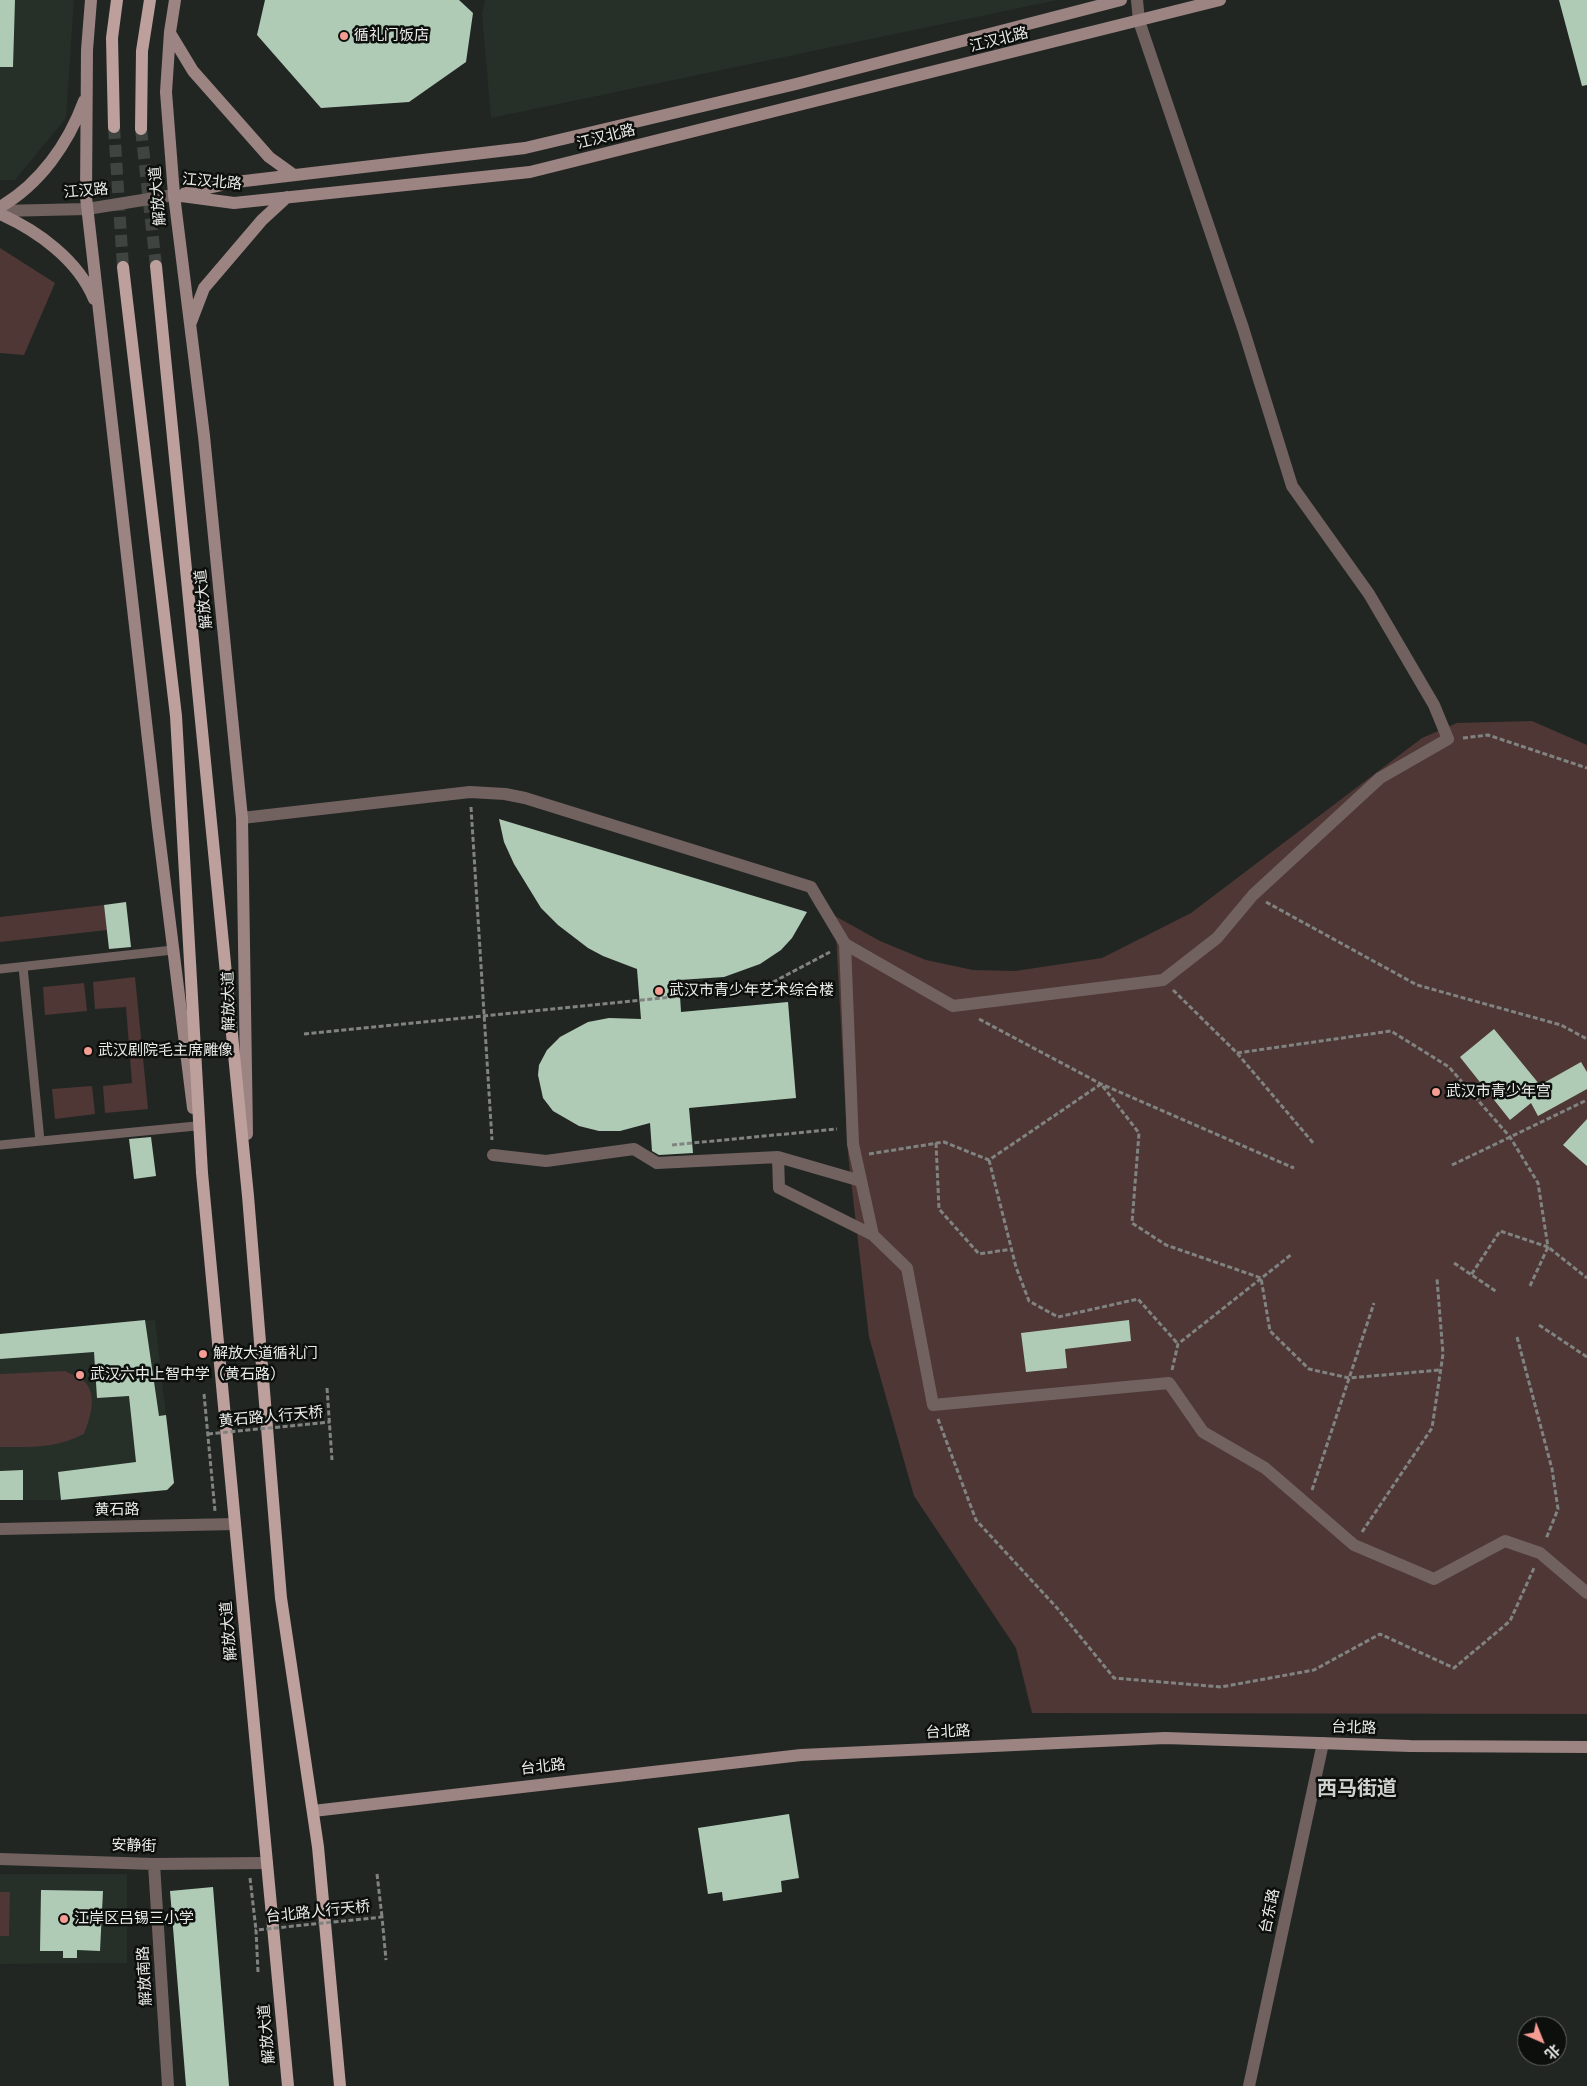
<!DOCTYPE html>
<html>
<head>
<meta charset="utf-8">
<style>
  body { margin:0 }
  #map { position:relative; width:1587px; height:2086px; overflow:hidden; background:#222623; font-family:Rubik,"Noto Sans SC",sans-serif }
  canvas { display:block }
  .north { position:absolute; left:1517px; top:2016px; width:50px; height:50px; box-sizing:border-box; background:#0d0f0d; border:1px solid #656765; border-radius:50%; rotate:136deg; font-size:14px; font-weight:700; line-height:20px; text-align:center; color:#eaecea }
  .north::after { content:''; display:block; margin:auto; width:18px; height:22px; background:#f59c93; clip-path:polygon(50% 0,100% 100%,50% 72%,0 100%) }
</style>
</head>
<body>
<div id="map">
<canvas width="1587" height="2086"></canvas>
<div class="north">北</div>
</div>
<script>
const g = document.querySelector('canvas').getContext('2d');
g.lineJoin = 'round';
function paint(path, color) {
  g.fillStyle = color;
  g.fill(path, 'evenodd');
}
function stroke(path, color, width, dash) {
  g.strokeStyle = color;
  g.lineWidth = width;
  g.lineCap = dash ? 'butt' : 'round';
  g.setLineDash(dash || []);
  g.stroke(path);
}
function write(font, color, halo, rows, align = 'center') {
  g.font = font + ' Rubik,"Noto Sans SC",sans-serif';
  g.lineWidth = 5;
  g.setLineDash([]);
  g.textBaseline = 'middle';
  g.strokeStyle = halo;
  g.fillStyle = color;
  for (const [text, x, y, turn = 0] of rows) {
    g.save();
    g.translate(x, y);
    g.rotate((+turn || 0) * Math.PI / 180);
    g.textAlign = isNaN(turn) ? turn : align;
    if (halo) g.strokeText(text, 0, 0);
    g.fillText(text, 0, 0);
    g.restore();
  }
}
paint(new Path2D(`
  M0,0H74L66,118L15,180H0Z
  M485,0H1058L491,118L482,14Z
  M155,1320L174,1483L167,1490L61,1500H0V1334Z
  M0,1874H127V1963L0,1964Z`), '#262f28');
paint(new Path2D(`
  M0,248L55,283L24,355L0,353Z
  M1532,721L1587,745V1714L1032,1713L1016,1648L914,1496L869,1337L848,1154L835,916L880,941L926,960L973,970L1015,971L1102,958L1191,913L1422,738L1457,723Z
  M104,905L107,930L0,942V917Z
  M135,977L148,1109L105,1113L103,1086L132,1083L126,1007L95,1009L93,982Z
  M84,983L87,1011L45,1015L43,987Z
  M92,1086L95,1114L55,1119L52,1089Z
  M65,1371C70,1374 78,1376 83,1380C99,1394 90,1418 84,1434C54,1449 32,1447 0,1447V1374Z
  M0,1892H10L9,1936H0Z`), '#4e3735');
paint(new Path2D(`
  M0,0H15L13,67H0Z
  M265,0H459L473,13L466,62L409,102L321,108L257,35Z
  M1559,0H1587V85L1582,86Z
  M499,819L807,912L792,938L781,950L760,964L724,977L679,980L681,1012L788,1002L796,1098L689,1108L693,1153L659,1155L652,1151L650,1123L620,1131H599L579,1126L553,1111L543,1098L538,1075L539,1065L547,1050L560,1037L588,1022L609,1018L641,1019L637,969L603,956L588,948L558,925L541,908L514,864L504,842Z
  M126,902L131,947L109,949L104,905Z
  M1494,1029L1540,1085L1581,1062L1587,1072V1089L1538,1116L1531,1103L1510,1120L1460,1057Z
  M1587,1119V1166L1563,1145Z
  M151,1137L156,1176L134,1179L129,1139Z
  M145,1320L159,1416L166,1415L174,1483L167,1490L61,1500L58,1472L136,1462L129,1396L97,1398L94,1352L0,1359V1334Z
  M1129,1320L1131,1341L1065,1349L1067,1368L1026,1372L1021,1333Z
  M23,1470V1500H0V1471Z
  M789,1814L799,1878L781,1881L782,1892L723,1901L722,1892L708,1894L698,1828Z
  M213,1887L229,2086H186L170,1891Z
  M41,1890L103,1891L100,1951L77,1950V1958H63V1951H40Z`), '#afcbb6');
stroke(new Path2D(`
  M114,127L123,267
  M141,129L156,266`), '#404441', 12, [12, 6]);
stroke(new Path2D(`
  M1463,738L1488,735L1587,768
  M471,807L492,1140
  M1266,902L1417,985L1561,1025L1587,1039
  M1173,990L1237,1053L1314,1144
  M979,1019L1101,1084L1294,1168
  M304,1034L762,988L830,952
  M1237,1053L1391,1031L1449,1067L1510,1137L1538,1183L1548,1247L1500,1231L1471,1275
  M936,1143L939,1209L979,1254L1012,1249
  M672,1145L837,1129
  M869,1154L944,1142L989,1160L1101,1084L1139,1133L1132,1223L1166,1245L1261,1278L1270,1331L1309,1369L1349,1378L1440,1370
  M989,1160L1016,1267L1029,1301L1058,1317L1138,1299L1178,1344
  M1452,1165L1587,1100
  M1454,1263L1497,1292
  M1530,1286L1548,1247L1587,1278
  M1539,1325L1587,1357
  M1517,1337L1552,1469L1558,1509L1546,1539
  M1172,1370L1178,1344L1292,1254
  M327,1388L332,1460
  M204,1394L215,1511
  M938,1419L976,1520L1057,1608L1114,1678L1221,1687L1314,1670L1380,1634L1454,1668L1510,1621L1534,1568
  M1312,1490L1374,1303
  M1362,1532L1432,1428L1443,1354L1437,1279
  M377,1874L382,1917
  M250,1878L256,1930`), '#808380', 3, [5, 2.5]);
stroke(new Path2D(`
  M23,967L40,1141
  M0,969L173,950
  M0,1145L196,1126`), '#716260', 9);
stroke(new Path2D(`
  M242,818L470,792L505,794L525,798L811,887L845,944L953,1006L1163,980L1217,938L1253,895L1380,778L1448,739L1434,705L1369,594L1292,486L1243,328L1139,21L1137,0
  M845,944L853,1144L873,1235
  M493,1155L546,1161L634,1149L657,1163L778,1157L779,1188L873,1235L907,1268L933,1405L1169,1383L1203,1432L1265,1468L1354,1545L1434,1579L1505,1541L1540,1553L1587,1593
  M778,1157L861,1181
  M0,1859L154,1864L267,1863
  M154,1864L168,2086`), '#716260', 12);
stroke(new Path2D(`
  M0,211L87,209L174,195
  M0,1529L235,1524
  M1249,2086L1323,1743`), '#716260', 12);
stroke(new Path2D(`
  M91,0L87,50L86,197L158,827L193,1108
  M175,0L170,32L166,92L174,195L204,436L242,818L247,1134
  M170,33L193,71L269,157L294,175
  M185,193L236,182L525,148L796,84L1121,0
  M174,195L234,203L530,172L1220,0
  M0,207C40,184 68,144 84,101
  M0,214C38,231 78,260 94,299
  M191,322L204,288L262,220L287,197
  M313,1811L801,1755L1165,1738L1410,1746L1587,1747`), '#9c8482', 12);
stroke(new Path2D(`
  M114,127L112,38L117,0
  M141,129L142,51L150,0
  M156,266L248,1196L281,1598L318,1847L340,2086
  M123,267L176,716L202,1173L288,2086`), '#bd9f9b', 12);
stroke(new Path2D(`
  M208,1434L330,1422
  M258,1972L256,1930L382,1917L386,1960`), '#808380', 3, [5, 2.5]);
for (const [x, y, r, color] of [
  [344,36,5,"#f59c93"],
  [659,991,5,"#f59c93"],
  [88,1051,5,"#f59c93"],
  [1436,1092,5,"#f59c93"],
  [203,1354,5,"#f59c93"],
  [80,1375,5,"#f59c93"],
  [64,1919,5,"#f59c93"]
]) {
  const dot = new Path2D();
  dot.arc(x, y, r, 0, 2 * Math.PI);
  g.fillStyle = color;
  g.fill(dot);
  stroke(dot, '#0d0f0d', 2);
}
write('15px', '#eaecea', '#0d0f0d', [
  ["循礼门饭店",354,36],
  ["武汉市青少年艺术综合楼",669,991],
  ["武汉剧院毛主席雕像",98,1051],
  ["武汉市青少年宫",1446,1092],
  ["解放大道循礼门",213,1354],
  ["武汉六中上智中学（黄石路）",90,1375],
  ["江岸区吕锡三小学",74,1919]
], 'left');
write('15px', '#eaecea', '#0d0f0d', [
  ["江汉北路",999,40,-14],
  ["江汉北路",606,137,-14],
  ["江汉北路",212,182,5],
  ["江汉路",86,191,-5],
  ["解放大道",158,196,-95],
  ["解放大道",204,599,-96],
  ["解放大道",229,1001,-91],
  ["黄石路人行天桥",271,1417,-5],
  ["黄石路",117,1510,-1],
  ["解放大道",229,1631,-95],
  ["台北路",1354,1728,2],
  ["台北路",948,1732,-3],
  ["台北路",543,1767,-6],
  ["安静街",134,1846,2],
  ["台东路",1270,1911,-78],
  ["台北路人行天桥",318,1912,-6],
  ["解放南路",145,1976,-93],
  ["解放大道",267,2034,-95]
]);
write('bold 20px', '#cdd2ce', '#0d0f0d', [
  ["西马街道",1357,1789]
]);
</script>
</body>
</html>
